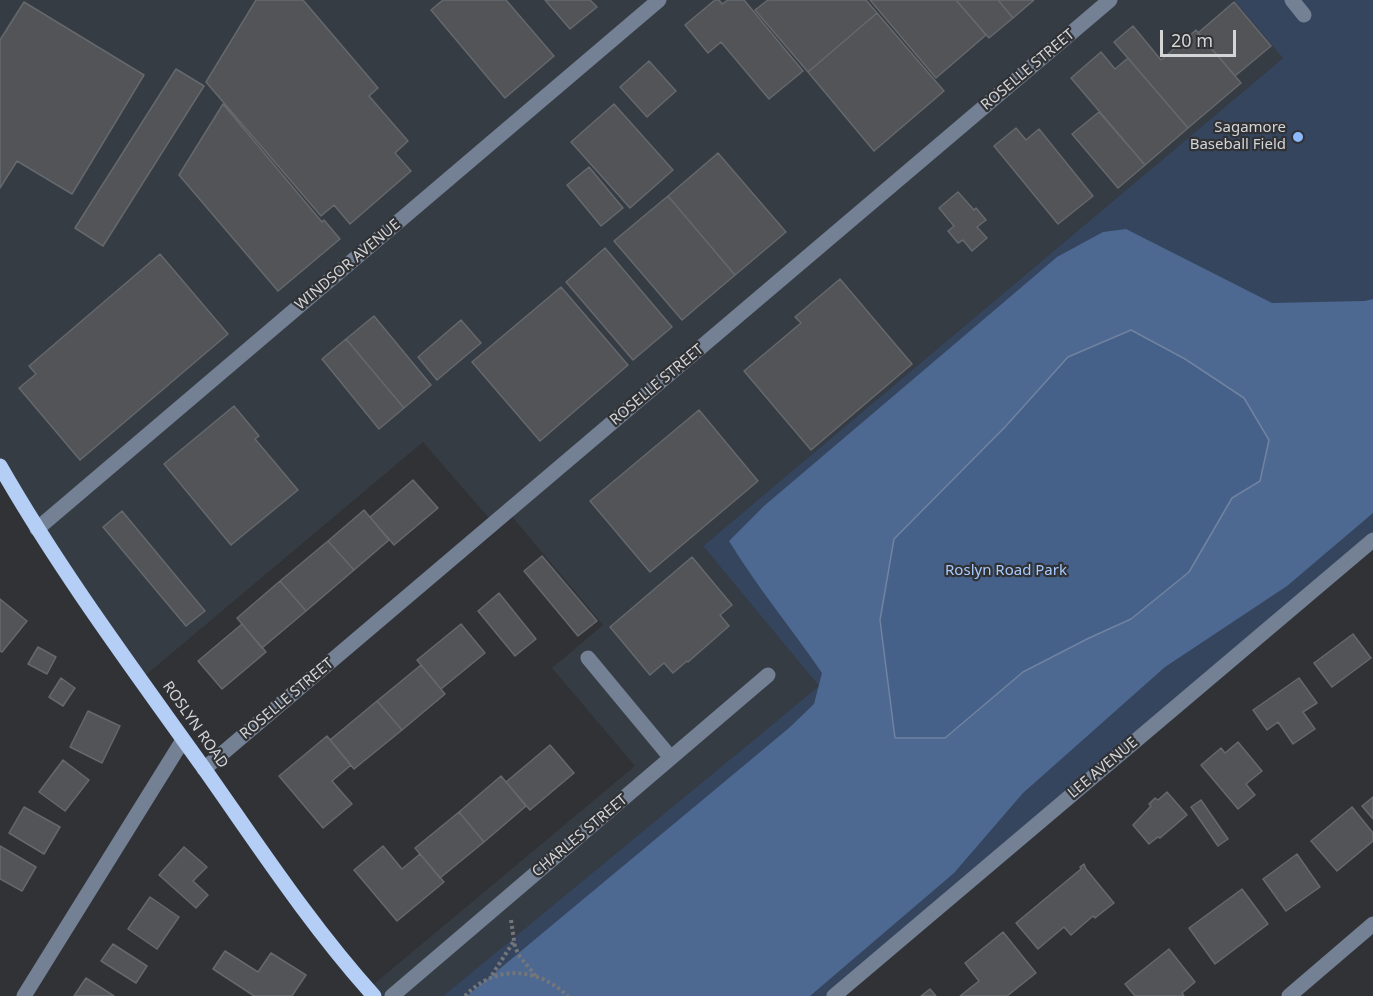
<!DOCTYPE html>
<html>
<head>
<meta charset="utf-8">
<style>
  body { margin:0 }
  #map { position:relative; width:1373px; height:996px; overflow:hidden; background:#303236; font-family:"Noto Sans",sans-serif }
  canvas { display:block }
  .scale { position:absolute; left:1160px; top:30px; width:76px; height:27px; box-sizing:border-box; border:3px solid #d4d5d7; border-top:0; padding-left:8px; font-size:18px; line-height:21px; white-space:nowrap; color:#d4d5d7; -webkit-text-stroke:4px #303236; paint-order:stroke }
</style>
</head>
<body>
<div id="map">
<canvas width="1373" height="996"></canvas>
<div class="scale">20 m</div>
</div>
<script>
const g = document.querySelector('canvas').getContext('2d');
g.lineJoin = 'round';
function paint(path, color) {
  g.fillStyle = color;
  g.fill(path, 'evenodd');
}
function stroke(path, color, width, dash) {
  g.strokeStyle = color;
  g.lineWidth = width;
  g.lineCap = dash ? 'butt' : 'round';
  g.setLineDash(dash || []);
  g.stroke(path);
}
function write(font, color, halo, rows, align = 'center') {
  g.font = font + ' "Noto Sans",sans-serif';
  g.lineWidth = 4.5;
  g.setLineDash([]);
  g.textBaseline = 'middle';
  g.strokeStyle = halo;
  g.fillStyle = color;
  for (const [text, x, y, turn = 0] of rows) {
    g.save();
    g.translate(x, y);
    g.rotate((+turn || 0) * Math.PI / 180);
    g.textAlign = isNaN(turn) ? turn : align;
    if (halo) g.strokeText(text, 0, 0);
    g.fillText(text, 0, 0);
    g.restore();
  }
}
paint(new Path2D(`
  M0,0H1234L1284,57L703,546L819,686L443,996H374L368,989L635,766L552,668L603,625L508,512L494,524L423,442L141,679L0,464Z`), '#363c44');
paint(new Path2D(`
  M1234,0H1373V541L837,996H443L819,686L703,546L1283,58Z`), '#35455d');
paint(new Path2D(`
  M1126,229L1272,303L1365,301L1373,299V513L1287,586L1165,667L1023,793L954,873L810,996H467L789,728L814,704L822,673C792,629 757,587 729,541L764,506L1057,257L1103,232ZM1068,357L1260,481L1232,498L1189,572L1131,619L1089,638L1023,672L945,738L894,539L1005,427Z`), '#4d6992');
const water = new Path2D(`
  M1131,330L1185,359L1244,398L1269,440L1260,481L1232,498L1189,572L1131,619L1089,638L1023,672L945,738H895L880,620L894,539L1005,427L1068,357Z`);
paint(water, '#456089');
stroke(water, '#7083a0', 1.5);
const building = new Path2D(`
  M256,0H303L378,88L369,96L408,141L395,153L411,171L350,224L334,205L321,216L206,82Z
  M443,0H506L554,56L505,98L431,10Z
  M545,0H590L597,7L570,29Z
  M715,0H719L722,4L728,0H744L803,71L769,99L721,42L708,53L685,25Z
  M768,0H866L877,13L808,72L755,10Z
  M870,0H956L986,35L936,78Z
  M956,0H998L1013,18L989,38Z
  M998,0H1034L1013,18Z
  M24,2L144,75L72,194L17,161L0,188V40Z
  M1234,2L1271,46L1235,76L1198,33Z
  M877,13L944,91L874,151L808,72Z
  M1133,26L1161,60L1196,30L1241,83L1188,128L1114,42Z
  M1101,52L1115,69L1128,58L1188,128L1145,165L1071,78Z
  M649,61L676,91L647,117L620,87Z
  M176,69L204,86L103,246L75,228Z
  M223,104L322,222L324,220L340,239L278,291L179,175Z
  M614,104L673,170L630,208L571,142Z
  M1099,112L1145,165L1118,188L1072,134Z
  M1016,128L1026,140L1039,129L1093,196L1058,224L994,146Z
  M718,153L786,232L735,275L668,196Z
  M589,167L623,208L601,226L567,185Z
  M958,192L974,210L976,208L986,220L977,227L987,238L972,251L963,240L958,243L948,231L954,226L939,208Z
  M668,196L735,275L682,320L614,241Z
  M605,248L672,327L633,360L566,282Z
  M160,254L228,334L80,460L19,388L36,374L29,366Z
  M840,279L912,364L811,450L744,371L801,323L795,317Z
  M561,287L628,365L540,441L472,362Z
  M374,316L431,385L404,408L346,339Z
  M461,320L481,343L437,380L418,357Z
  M346,339L404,408L379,429L322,359Z
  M234,406L259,436L255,439L298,490L231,545L164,464Z
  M699,410L758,481L650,572L590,501Z
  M413,480L438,508L394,545L370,517Z
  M364,510L389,540L354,570L328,541Z
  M122,511L205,611L186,626L103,527Z
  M328,541L354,570L306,611L280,581Z
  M542,556L597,621L578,636L524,571Z
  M692,557L732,605L720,615L729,626L688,662L687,661L673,673L664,663L650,675L610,627Z
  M280,581L306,611L262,648L237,618Z
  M499,593L536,639L515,656L478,611Z
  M0,599L27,621L2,652L0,651Z
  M242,624L266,652L222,689L198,661Z
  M461,624L485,653L441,689L417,660Z
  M1353,634L1371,658L1332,687L1314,663Z
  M38,647L56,657L47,674L28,664Z
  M421,665L445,694L402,730L377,701Z
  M61,678L75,688L63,706L49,697Z
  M1299,678L1317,703L1303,712L1315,729L1293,744L1278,722L1267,730L1253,710Z
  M377,701L402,730L354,769L330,740Z
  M88,711L120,726L102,763L70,747Z
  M327,736L351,765L332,781L352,804L323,828L279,776Z
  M1238,742L1262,771L1246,784L1255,795L1238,809L1201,765L1221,748L1225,753Z
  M550,745L574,773L530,810L506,782Z
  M63,760L89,780L65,811L39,792Z
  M501,776L526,806L484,842L459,812Z
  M1167,792L1187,815L1160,838L1158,837L1149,844L1133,825L1151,806L1149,804L1155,798L1158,800Z
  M1373,797V819L1362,806Z
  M1201,800L1228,839L1218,846L1191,807Z
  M24,807L60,827L44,854L9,833Z
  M1352,807L1373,833V841L1337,871L1311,841Z
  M459,812L484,842L440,878L415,848Z
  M0,846L36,867L22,891L0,879Z
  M383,846L402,869L420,854L444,882L397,921L354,870Z
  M184,847L207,867L193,881L208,895L196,908L159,875Z
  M1297,854L1320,887L1286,911L1263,879Z
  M1084,864L1086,869L1114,903L1095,918L1093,916L1071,935L1064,927L1038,949L1016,923L1081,869L1080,867Z
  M1242,889L1268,924L1215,964L1189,928Z
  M150,897L179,917L157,949L128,929Z
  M1003,932L1036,973L1007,996H960L979,981L965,963Z
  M113,944L147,966L136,983L101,961Z
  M1169,949L1195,982L1182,993L1184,996H1135L1125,984Z
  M225,951L258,972L271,953L306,975L292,996H254L213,969Z
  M86,978L114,996H74Z
  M930,989L936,996H921Z`);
paint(building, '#525458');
stroke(building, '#65686c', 1.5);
stroke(new Path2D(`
  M511,920L515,947L520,957L536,976
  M492,975L514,941
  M465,996C495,964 537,967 568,996`), '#747679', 4, [3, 3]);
stroke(new Path2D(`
  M1292,0L1304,15
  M37,529L659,0
  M588,658L671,758
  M204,769L1110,0
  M24,996L183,740
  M392,996L768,675
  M834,996L1373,540
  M1289,996L1373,924`), '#748094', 15);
stroke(new Path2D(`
  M0,466C60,571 133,669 203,767C258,845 310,925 374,996`), '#b4cef6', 15);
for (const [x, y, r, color] of [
  [1298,137,6,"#8cb9fc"]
]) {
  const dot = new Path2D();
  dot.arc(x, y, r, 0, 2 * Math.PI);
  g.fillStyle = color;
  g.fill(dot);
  stroke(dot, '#303236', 2);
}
write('15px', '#d4d5d7', '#303236', [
  ["ROSELLE STREET",1028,70,-40],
  ["WINDSOR AVENUE",348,265,-40],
  ["ROSELLE STREET",657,385,-40],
  ["ROSELLE STREET",287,699,-40],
  ["ROSLYN ROAD",195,725,55],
  ["LEE AVENUE",1103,768,-40],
  ["CHARLES STREET",580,836,-40]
]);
write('15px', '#d4d5d7', '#303236', [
  ["Sagamore",1286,128],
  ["Baseball Field",1286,145]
], 'right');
write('15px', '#a8cbff', '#303236', [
  ["Roslyn Road Park",1006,571]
]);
</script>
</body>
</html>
